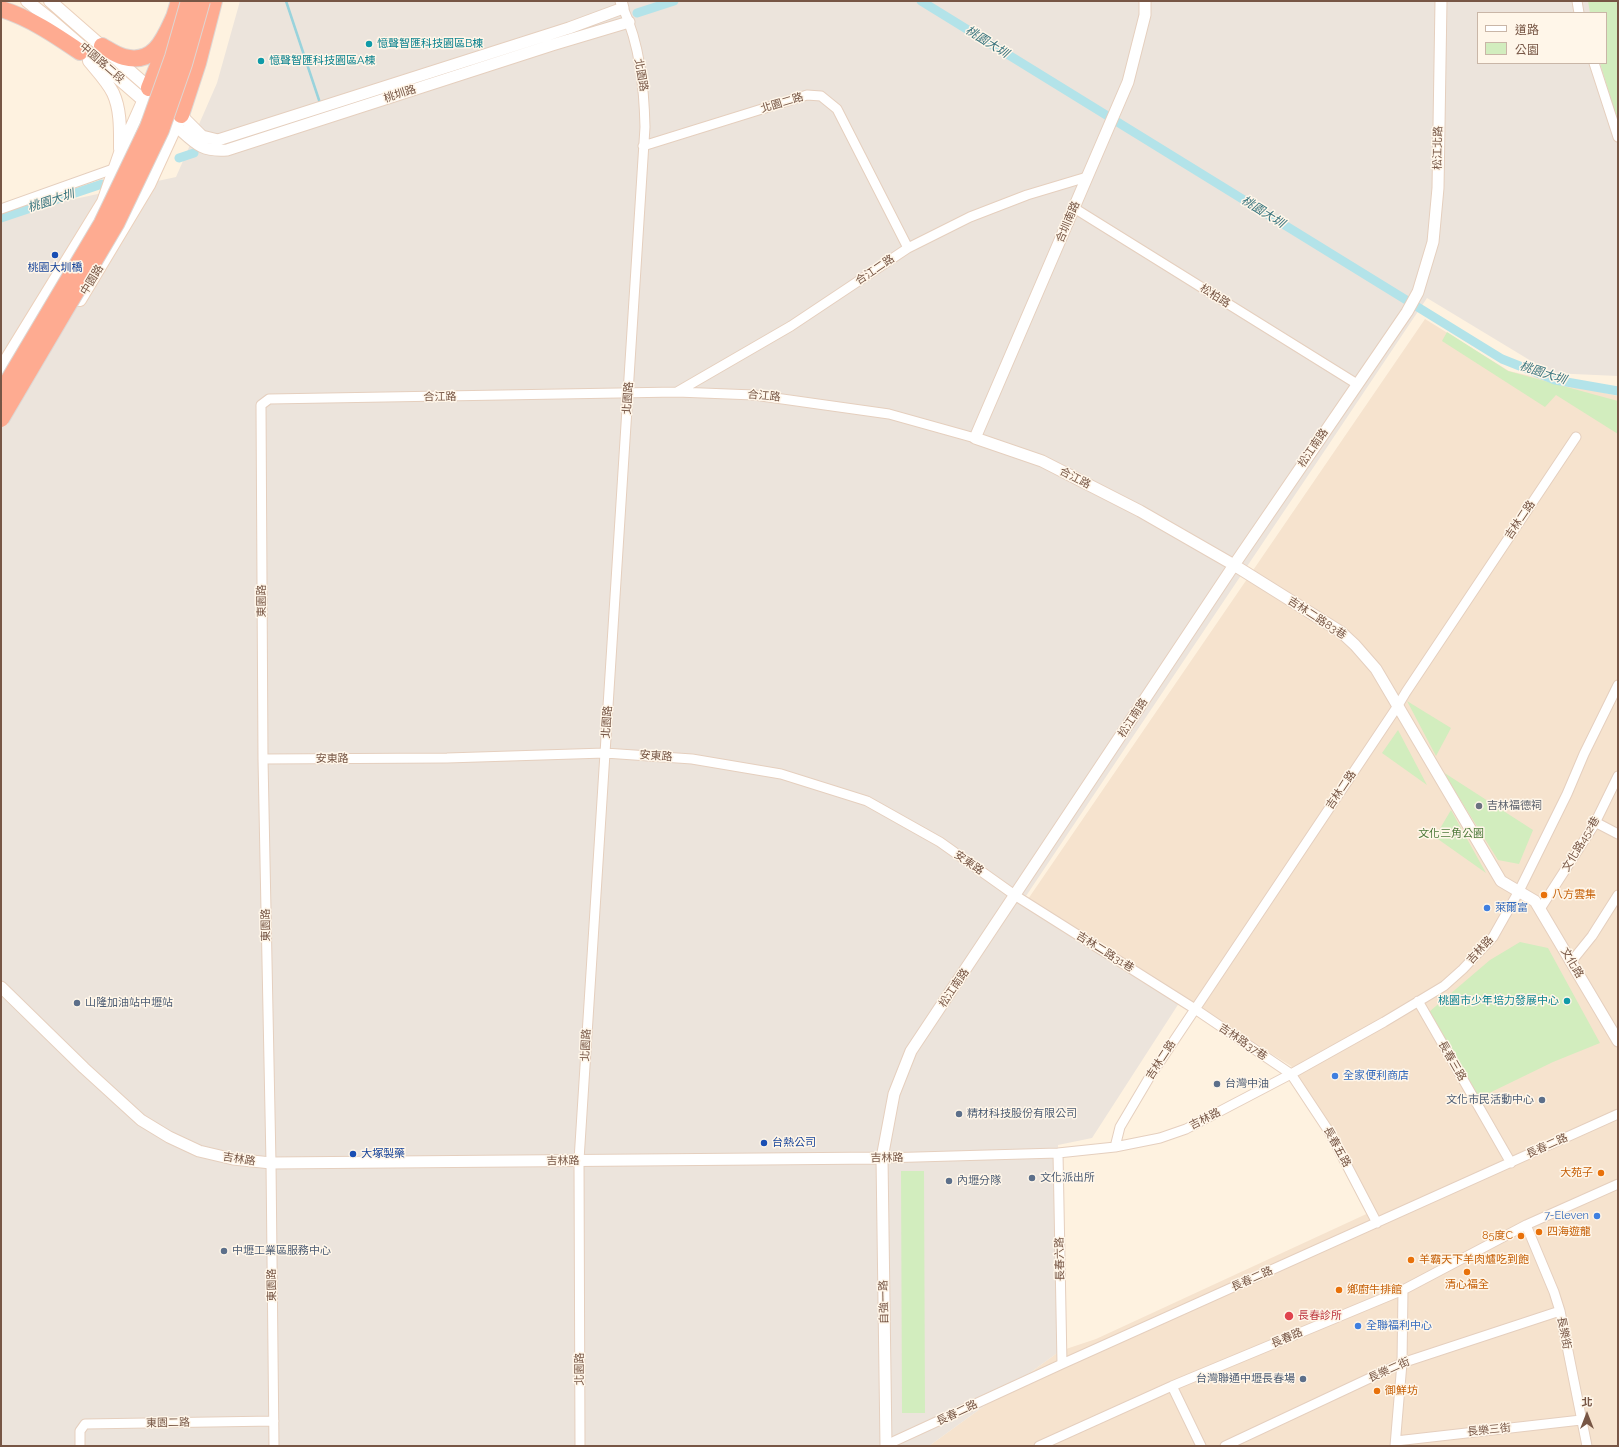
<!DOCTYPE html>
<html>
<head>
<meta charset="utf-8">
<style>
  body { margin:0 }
  #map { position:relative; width:1619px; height:1447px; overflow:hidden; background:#fef2e0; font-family:Raleway,"Noto Sans TC",sans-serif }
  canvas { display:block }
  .frame { position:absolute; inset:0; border:2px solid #775645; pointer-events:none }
  .legend { position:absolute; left:1477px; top:12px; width:130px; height:52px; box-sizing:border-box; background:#fff6e9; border:1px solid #c9b6a7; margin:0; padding:5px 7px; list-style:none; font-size:12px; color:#775645 }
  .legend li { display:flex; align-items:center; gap:8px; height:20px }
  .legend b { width:20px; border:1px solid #c9b6a7 }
  .north { position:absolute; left:1567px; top:1395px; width:40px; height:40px; -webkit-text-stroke:3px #fff6e9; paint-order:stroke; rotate:0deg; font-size:11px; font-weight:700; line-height:16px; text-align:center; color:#775645 }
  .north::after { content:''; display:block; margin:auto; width:14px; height:18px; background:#775645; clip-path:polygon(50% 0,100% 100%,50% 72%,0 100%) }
</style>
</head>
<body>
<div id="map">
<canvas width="1619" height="1447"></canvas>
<div class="frame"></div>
<ul class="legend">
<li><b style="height:5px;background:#fff"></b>道路</li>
<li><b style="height:11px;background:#d2edbe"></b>公園</li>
</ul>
<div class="north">北</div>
</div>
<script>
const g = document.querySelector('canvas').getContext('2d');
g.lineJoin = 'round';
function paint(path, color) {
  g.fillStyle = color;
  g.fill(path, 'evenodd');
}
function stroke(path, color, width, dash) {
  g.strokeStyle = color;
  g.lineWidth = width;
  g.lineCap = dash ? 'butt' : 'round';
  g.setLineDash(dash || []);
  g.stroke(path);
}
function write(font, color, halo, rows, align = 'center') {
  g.font = font + ' Raleway,"Noto Sans TC",sans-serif';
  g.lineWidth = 3;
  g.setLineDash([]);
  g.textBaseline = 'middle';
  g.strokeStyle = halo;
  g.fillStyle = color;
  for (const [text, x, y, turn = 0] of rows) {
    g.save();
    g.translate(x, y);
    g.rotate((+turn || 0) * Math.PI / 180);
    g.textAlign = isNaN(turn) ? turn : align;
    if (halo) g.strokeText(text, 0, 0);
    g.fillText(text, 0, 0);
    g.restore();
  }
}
paint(new Path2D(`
  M1425,319L1509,371L1618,396V1446H929L1060,1351L1096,1339L1375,1210L1291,1066L1026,902Z`), '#f6e3ce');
paint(new Path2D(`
  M240,1H1589L1592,13H1478V63H1604L1618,121V376L1551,373L1427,298L1026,896L1181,1000L1092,1138L1058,1145L1060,1351L929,1446H1V215L176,177L217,83Z`), '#ece4dc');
paint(new Path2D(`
  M1588,1H1618V122L1600,63H1606V13H1590Z
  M1447,332L1508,371L1618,401V434L1556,395L1545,407L1442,341Z
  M1407,701L1451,728L1436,756Z
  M1398,730L1427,785L1382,753Z
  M1443,772L1533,830L1519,864L1498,860Z
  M1451,810L1486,873L1435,837Z
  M1520,942L1548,948L1600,1043L1553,1062L1479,1098L1429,1012L1490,960Z
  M901,1171H924L925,1413H902Z`), '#d2edbe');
stroke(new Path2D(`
  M286,1L320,103`), '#99d3dc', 2.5);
stroke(new Path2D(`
  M921,1L1502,359L1555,380L1618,391
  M637,13L674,1
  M179,158L194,153
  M1,218L102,184`), '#b3e3e9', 9);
const minor = new Path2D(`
  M1577,1L1579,13
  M1594,63L1618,137
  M643,146L807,95L821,96L837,109L908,248
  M1074,208L1357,384
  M1,209L116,168
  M677,392L791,326L908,248L970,217L1027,195L1087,177
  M263,759L447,758L605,753L692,759L781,774L867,801L940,842L1016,896L1195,1009L1291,1074L1330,1133L1377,1223
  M1595,822L1618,834
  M1540,909L1594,825L1618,776
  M1571,962L1592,936L1618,895
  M1418,1001L1511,1163
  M1115,1147L1120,1127L1149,1078L1397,707L1406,692L1576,437
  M1058,1153L1062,1364
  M882,1158L1058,1153L1115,1147L1160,1138L1186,1129L1291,1074L1384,1022L1444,986L1463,969L1493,937L1519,891L1567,794L1584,754L1618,685
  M1526,1225L1554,1292L1560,1311L1587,1446
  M1172,1386L1201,1446
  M1396,1441L1581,1420
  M886,1445L1062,1364L1618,1114
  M80,1446V1431L85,1424L274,1421
  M274,1446L271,1163L263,759L261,405L269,399L677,392L754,395L889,414L975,438
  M580,1446L579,1160L645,127C644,87 640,45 623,8
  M1039,1446L1172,1386L1403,1290L1526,1225L1618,1184
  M1225,1446L1402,1363L1560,1311
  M1395,1446L1402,1363L1403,1290`);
const tertiary = new Path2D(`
  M1145,1V15L1128,82L975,438L1042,461L1140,511L1234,565L1341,632L1355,645L1376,669L1501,881L1535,901L1618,1041
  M181,115L202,136L218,140L569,28L623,8L621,1
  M176,126C195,143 201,152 227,150L552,45L629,22
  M1,987L84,1068L141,1120L169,1137L199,1151L233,1159L271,1163L882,1158
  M886,1446L882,1158L894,1094L911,1051L1234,565L1407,312L1418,292L1433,242L1438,188L1441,1`);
const secondary = new Path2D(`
  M27,1L51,20L149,105
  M50,1L155,93
  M89,61C97,71 107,81 113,93C121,110 120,131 120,149
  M80,300L149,185L181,115L175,109
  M1,368L103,202L120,153L149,88`);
const motorway = new Path2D(`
  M1,9C30,18 55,35 80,52
  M102,46C109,50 116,55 124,57C154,65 164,39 174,17
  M149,88L163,53L179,1
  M181,115L198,63L214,1`);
stroke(minor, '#e5cfbe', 11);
stroke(tertiary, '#e5cfbe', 13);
stroke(secondary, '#ebd0bb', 14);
stroke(motorway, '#ded6d2', 18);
stroke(minor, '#fff', 9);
stroke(tertiary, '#fff', 11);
stroke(secondary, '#fff', 12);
stroke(motorway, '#feab91', 16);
const motorwayBridge = new Path2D(`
  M1,393L102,223L148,127L173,57L189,1
  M1,419L116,224L161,130L184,64L202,1`);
stroke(motorwayBridge, '#ded6d2', 18, []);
stroke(motorwayBridge, '#feab91', 16);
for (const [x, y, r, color] of [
  [369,44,4,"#0f9aa8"],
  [261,61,4,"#0f9aa8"],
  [55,255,4,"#1a4fb4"],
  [1479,806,4,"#6b7280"],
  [1544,895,4,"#e8710a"],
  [1487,908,4,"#3f7fe0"],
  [1567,1001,4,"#0f9aa8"],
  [77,1003,4,"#5c6f8a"],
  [1335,1076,4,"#3f7fe0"],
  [1217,1084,4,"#5c6f8a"],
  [1542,1100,4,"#5c6f8a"],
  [959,1114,4,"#5c6f8a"],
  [764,1143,4,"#1a4fb4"],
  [353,1154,4,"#1a4fb4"],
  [1601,1173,4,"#e8710a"],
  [1032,1178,4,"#5c6f8a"],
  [949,1181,4,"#5c6f8a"],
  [1597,1216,4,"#3f7fe0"],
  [1539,1232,4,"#e8710a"],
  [1521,1236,4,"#e8710a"],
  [224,1251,4,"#5c6f8a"],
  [1411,1260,4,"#e8710a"],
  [1467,1272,4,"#e8710a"],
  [1339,1290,4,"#e8710a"],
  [1289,1316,5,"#e0444e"],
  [1358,1326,4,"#3f7fe0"],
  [1303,1379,4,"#5c6f8a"],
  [1377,1391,4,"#e8710a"]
]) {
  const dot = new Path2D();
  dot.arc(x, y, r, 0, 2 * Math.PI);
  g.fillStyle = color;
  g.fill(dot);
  stroke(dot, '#fff6e9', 1.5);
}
write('11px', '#0d838f', '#fff6e9', [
  ["憶聲智匯科技園區B棟",377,44],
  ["憶聲智匯科技園區A棟",269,61],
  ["桃園市少年培力發展中心",1559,1001,"right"]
], 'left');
write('11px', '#775645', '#fff6e9', [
  ["中園路二段",102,63,41],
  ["北園路",641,75,80],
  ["桃圳路",400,94,-18],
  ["北園二路",782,103,-17],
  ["松江北路",1438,148,-89],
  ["合圳南路",1068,222,-67],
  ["合江二路",875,270,-34],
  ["中園路",92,280,-59],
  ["松柏路",1215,296,32],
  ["合江路",764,396,5],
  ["合江路",440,397,-1],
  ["北園路",628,398,-86],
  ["松江南路",1313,448,-56],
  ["合江路",1075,478,27],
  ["吉林二路",1520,520,-56],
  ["東園路",262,601,-90],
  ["吉林二路83巷",1317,618,33],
  ["松江南路",1133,718,-57],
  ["北園路",607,722,-86],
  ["安東路",656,756,4],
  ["安東路",332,759],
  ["吉林二路",1341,790,-56],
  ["文化路452巷",1581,844,-59],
  ["安東路",969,863,35],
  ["東園路",266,925,-91],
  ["吉林路",1480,950,-48],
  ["吉林二路31巷",1105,952,32],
  ["文化路",1572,963,59],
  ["松江南路",954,988,-56],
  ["吉林路37巷",1243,1042,34],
  ["北園路",586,1045,-87],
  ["吉林二路",1161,1060,-57],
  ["長春三路",1452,1061,60],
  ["吉林路",1205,1119,-27],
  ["長春二路",1547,1146,-24],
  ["長春五路",1337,1147,61],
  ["吉林路",887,1158,-1],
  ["吉林路",239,1159,9],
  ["吉林路",563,1161,-1],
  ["長春六路",1060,1259,-91],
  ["長春二路",1252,1279,-24],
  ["東園路",272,1285,-91],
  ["自強一路",884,1302,-91],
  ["長樂街",1564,1333,79],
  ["長春路",1287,1338,-23],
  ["北園路",580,1369,-90],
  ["長樂二街",1389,1370,-24],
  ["長春二路",957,1413,-25],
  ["東園二路",168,1423,-1],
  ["長樂三街",1489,1430,-6]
]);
write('11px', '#164399', '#fff6e9', [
  ["桃園大圳橋",55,268,"center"],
  ["台熱公司",772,1143],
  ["大塚製藥",361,1154]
], 'left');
write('11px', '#5b616d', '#fff6e9', [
  ["吉林福德祠",1487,806]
], 'left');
write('11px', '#4d793a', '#fff6e9', [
  ["文化三角公園",1451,834]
]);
write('11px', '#c56008', '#fff6e9', [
  ["八方雲集",1552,895],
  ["大苑子",1593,1173,"right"],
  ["四海遊龍",1547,1232],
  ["85度C",1513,1236,"right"],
  ["羊霸天下羊肉爐吃到飽",1419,1260],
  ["清心福全",1467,1285,"center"],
  ["鄉廚牛排館",1347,1290],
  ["御鮮坊",1385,1391]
], 'left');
write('11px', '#366cbe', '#fff6e9', [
  ["萊爾富",1495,908],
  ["全家便利商店",1343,1076],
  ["7-Eleven",1589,1216,"right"],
  ["全聯福利中心",1366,1326]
], 'left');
write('11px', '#4e5e75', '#fff6e9', [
  ["山隆加油站中壢站",85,1003],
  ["台灣中油",1225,1084],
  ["文化市民活動中心",1534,1100,"right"],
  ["精材科技股份有限公司",967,1114],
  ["文化派出所",1040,1178],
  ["內壢分隊",957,1181],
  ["中壢工業區服務中心",232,1251],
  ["台灣聯通中壢長春場",1295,1379,"right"]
], 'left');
write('11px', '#be3a42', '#fff6e9', [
  ["長春診所",1298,1316]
], 'left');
write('italic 12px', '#38747e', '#fff6e9', [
  ["桃園大圳",987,42,32],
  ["桃園大圳",51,201,-18],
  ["桃園大圳",1263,212,32],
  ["桃園大圳",1543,373,18]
]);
</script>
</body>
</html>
